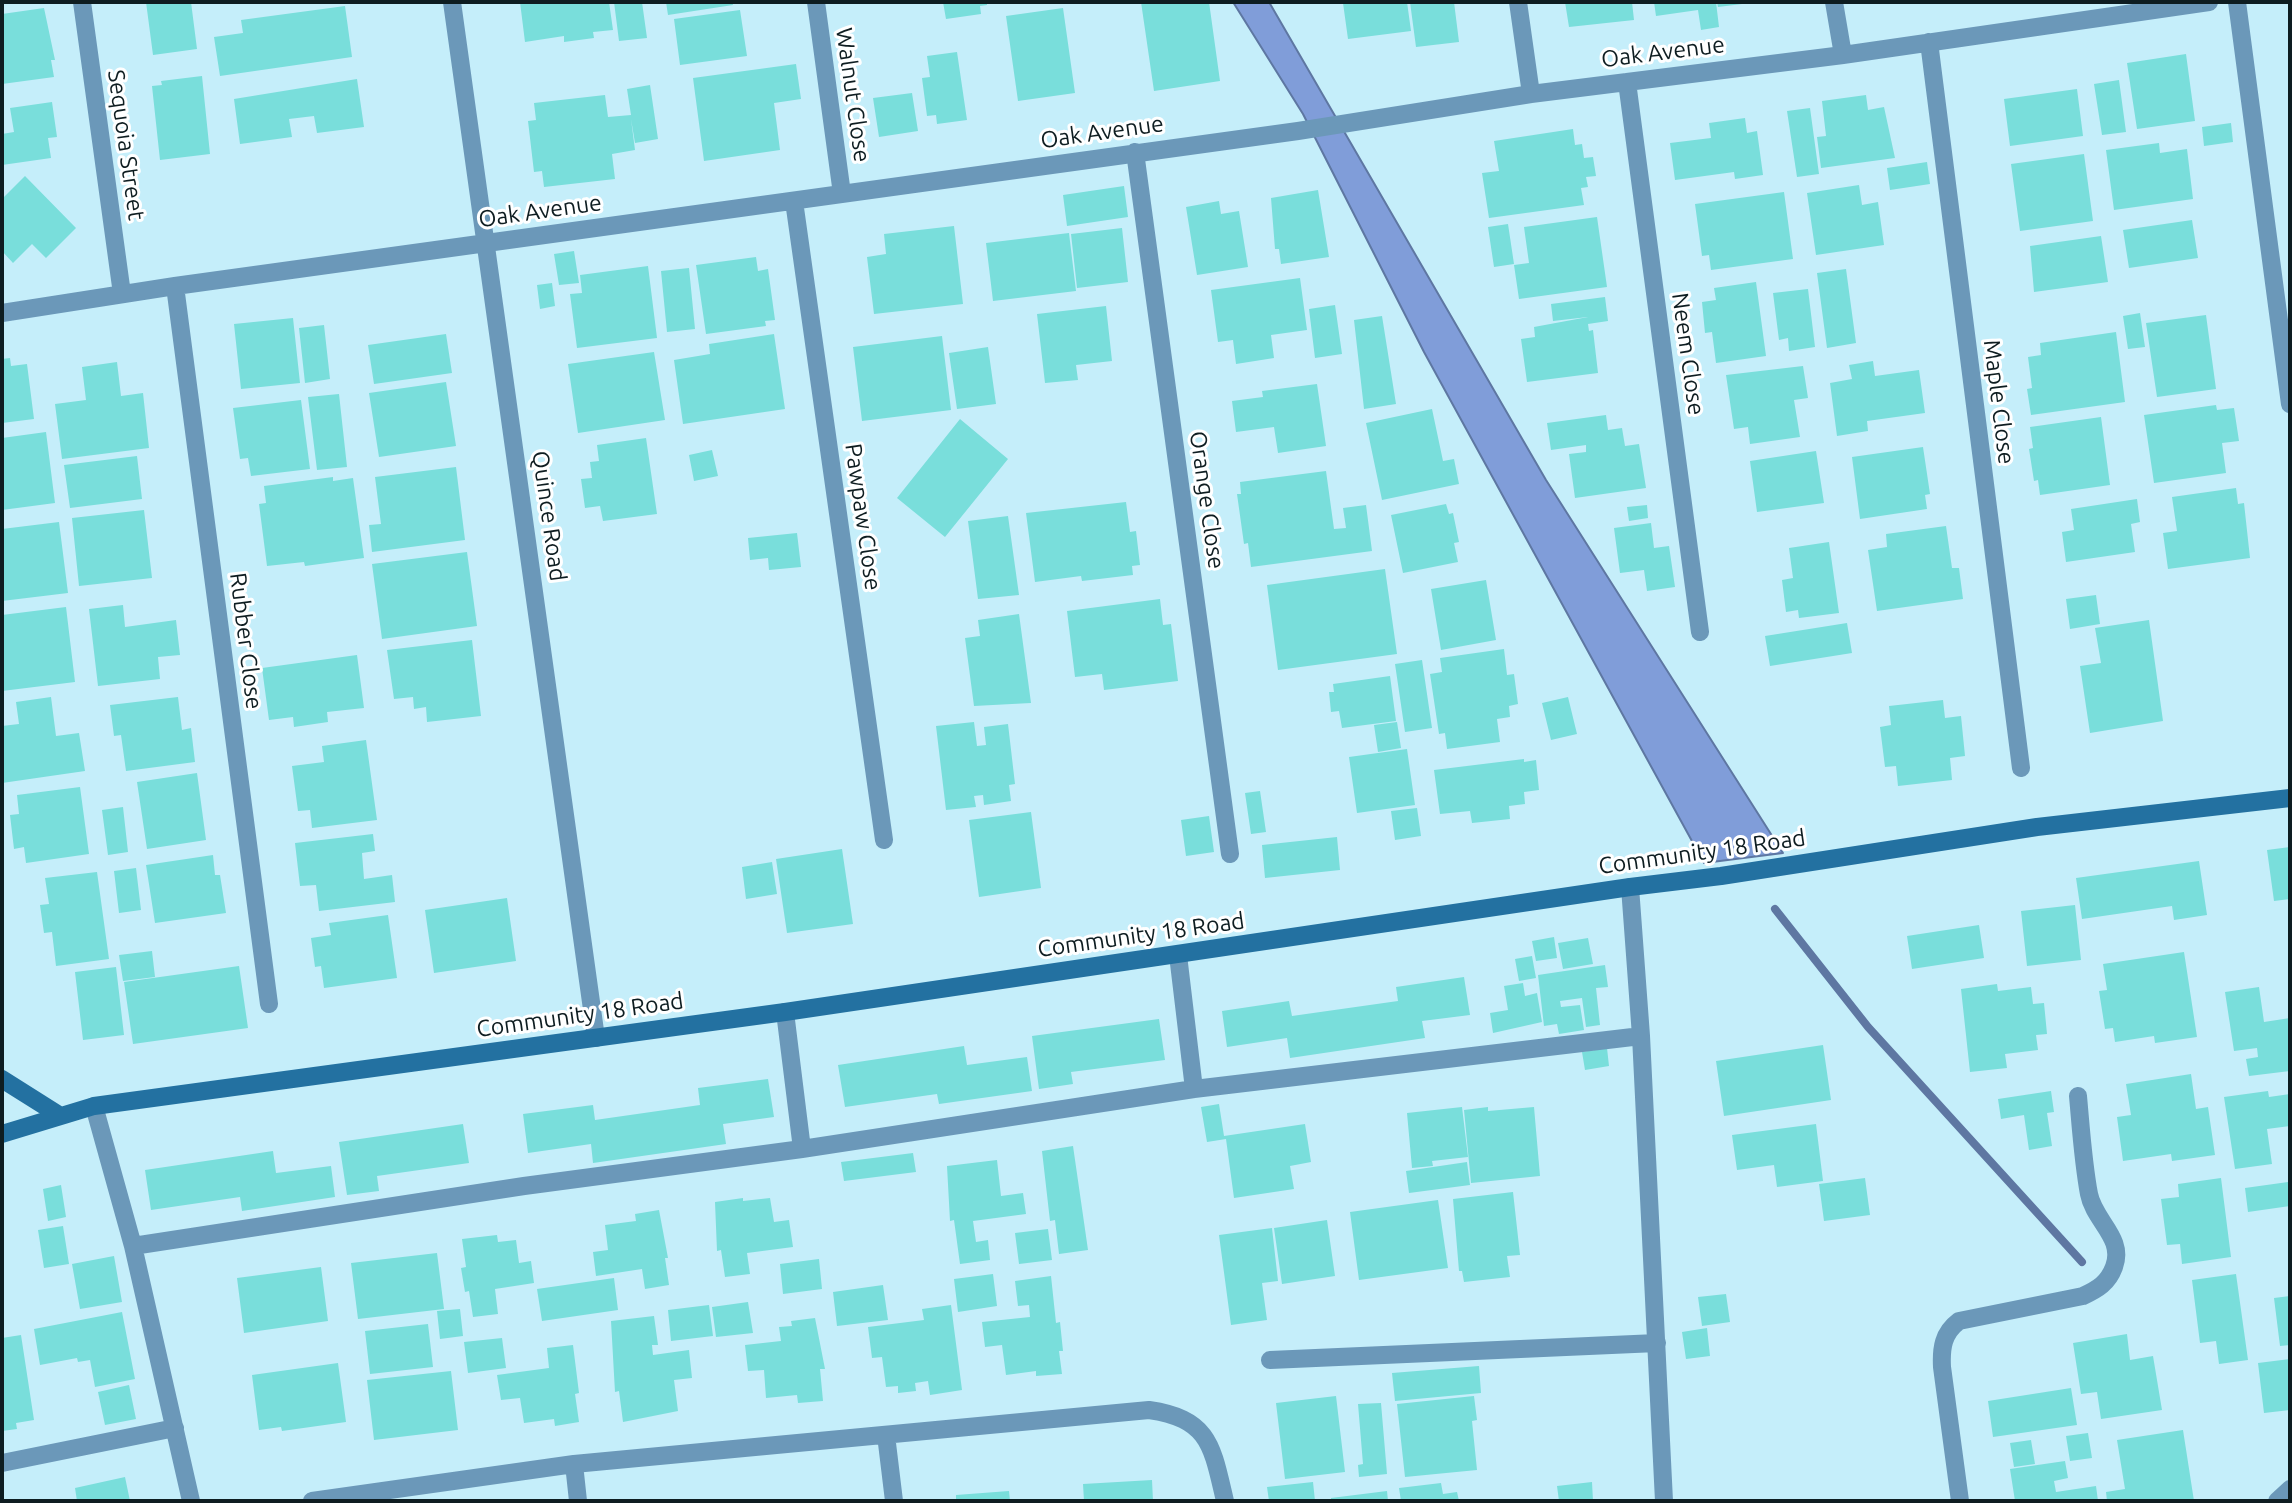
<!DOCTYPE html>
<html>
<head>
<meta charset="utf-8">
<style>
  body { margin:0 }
  #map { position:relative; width:2292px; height:1503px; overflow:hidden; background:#c5eefa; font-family:Ubuntu,sans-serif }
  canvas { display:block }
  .frame { position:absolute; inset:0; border:4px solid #0e1d21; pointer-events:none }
</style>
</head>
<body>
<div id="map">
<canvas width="2292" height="1503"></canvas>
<div class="frame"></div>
</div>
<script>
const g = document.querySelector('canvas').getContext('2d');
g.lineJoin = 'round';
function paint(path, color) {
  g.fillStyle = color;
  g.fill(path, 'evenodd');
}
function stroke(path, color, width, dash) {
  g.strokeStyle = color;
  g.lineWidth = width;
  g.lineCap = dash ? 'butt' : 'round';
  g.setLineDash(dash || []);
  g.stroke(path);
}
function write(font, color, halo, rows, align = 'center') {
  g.font = font + ' Ubuntu,sans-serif';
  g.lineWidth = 6;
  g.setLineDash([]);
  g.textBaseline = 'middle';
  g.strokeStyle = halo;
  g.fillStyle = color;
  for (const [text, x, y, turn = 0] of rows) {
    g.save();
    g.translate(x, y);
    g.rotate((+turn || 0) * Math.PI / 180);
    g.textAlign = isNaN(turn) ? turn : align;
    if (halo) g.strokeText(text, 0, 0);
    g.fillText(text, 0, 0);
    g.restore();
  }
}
const water = new Path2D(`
  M1233,2H1269L1546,480L1783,853L1704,863L1424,352L1303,114Z`);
paint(water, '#809dd9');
stroke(water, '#5e77a2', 2);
stroke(new Path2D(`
  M1775,909L1868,1027L2082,1262`), '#5e77a2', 8);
paint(new Path2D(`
  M146,2H191L197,49L153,55Z
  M520,2H609L613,30L593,32L594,38L564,42V36L525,42Z
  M614,2H642L647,38L619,41Z
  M666,2H732L733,5L668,15Z
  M943,2H987V5L980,6L981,14L946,19Z
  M1141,2H1209L1220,81L1154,91Z
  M1407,2L1411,31L1348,39L1343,3Z
  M1410,2H1454L1459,42L1416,47Z
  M1565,2H1632L1634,20L1569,27Z
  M1654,2H1716L1719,27L1701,30L1698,10L1656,16Z
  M1717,2H1750V3L1718,7Z
  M345,6L352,57L220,76L214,37L243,33L241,20Z
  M44,8L55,60H51L54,77L2,84V14Z
  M1063,8L1075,93L1018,101L1006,16Z
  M740,10L747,56L680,65L674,19Z
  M957,52L967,120L937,124L936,115L927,116L922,78L930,77L927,56Z
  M2186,54L2195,121L2137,129L2127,63Z
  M796,64L801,99L774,103L780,150L704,161L693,78Z
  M202,76L210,154L160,160L152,86L162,85L161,81Z
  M357,79L364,127L317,133L314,116L289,119L292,137L240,144L234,99Z
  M2119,80L2126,132L2102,135L2094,84Z
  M650,85L658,139L635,143L631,119L635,150L612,154L615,179L544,187L542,171L534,172L528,121L536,120L534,103L605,95L608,117L631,115L627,89Z
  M2077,89L2083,136L2010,146L2004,99Z
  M912,93L918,131L879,137L873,98Z
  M1866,95L1868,110L1884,107L1895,158L1821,168L1817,137L1826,136L1822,101Z
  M52,102L57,137L48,138L51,158L2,165V134L14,132L10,108Z
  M1810,108L1819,174L1797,177L1787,111Z
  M1745,118L1747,133L1757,131L1763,175L1735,179L1734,172L1675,180L1670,143L1711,138L1709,123Z
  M2231,123L2233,142L2204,146L2202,127Z
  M1573,129L1575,145L1582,144L1584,158L1593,157L1596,176L1586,177L1588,187L1581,188L1584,205L1489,218L1482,173L1499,171L1494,141Z
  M2159,143L2160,153L2187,149L2193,199L2114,210L2106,150Z
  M2084,154L2093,221L2020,231L2011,164Z
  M1927,162L1930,184L1890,190L1887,168Z
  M25,176L76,228L46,258L32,244L13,263L2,251V199Z
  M1859,185L1862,205L1878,202L1884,245L1816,255L1807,193Z
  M1124,186L1128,217L1067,226L1063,195Z
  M1318,190L1329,257L1281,264L1279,249H1275L1271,198Z
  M1784,192L1793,259L1711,270L1709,255L1702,256L1695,204Z
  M1219,201L1221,214L1239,211L1248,267L1197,275L1186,207Z
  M1597,217L1607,287L1519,299L1514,265L1529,263L1524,227Z
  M2192,220L2198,258L2129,268L2123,230Z
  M1508,224L1514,264L1494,267L1488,227Z
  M954,226L963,304L874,314L867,257L886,254L884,234Z
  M1122,228L1128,282L1077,288L1071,234Z
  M1069,233L1076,291L993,301L986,243Z
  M2101,236L2108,282L2034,292L2030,246Z
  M574,251L579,283L559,285L554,254Z
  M756,257L758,271L768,269L775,320L765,321L766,326L706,334L696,265Z
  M648,266L657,338L577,348L570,294L582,293L580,275Z
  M689,268L695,329L667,332L661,271Z
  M1846,269L1856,343L1827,348L1817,273Z
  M1300,278L1307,330L1271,335L1274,358L1236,364L1233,340L1218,342L1211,290Z
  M1756,282L1766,356L1716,363L1712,332L1705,333L1702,302L1716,300L1714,288Z
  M552,283L555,306L540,309L537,285Z
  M1808,289L1815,347L1789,351L1788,338L1779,340L1773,293Z
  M1605,297L1608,321L1588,324L1589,331L1593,330L1598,373L1527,382L1521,339L1535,337L1534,327L1588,317L1553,321L1551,304Z
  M1335,305L1342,354L1315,358L1309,309Z
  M1106,306L1112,361L1076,365L1078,380L1045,383L1037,314Z
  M2140,313L2145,347L2128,349L2123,316Z
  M2206,315L2216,389L2157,397L2146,323Z
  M1382,316L1396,404L1364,409L1354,320Z
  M293,318L300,383L241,389L234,324Z
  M324,325L330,379L305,383L299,328Z
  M2116,332L2125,402L2031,415L2027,389L2032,388L2028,357L2041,355L2040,343Z
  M446,334L452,373L374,384L368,345Z
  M774,334L785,409L683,424L674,360L710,354L709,344Z
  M942,336L951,410L862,421L853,347Z
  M988,347L996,404L957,409L949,353Z
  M654,352L665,420L578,433L568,364Z
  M10,358L11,366L27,364L34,419L2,423V359Z
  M1873,361L1875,376L1919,370L1925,413L1867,421L1868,431L1837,436L1830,383L1852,379L1849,365Z
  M117,362L121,396L143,393L149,448L62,459L55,404L86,400L82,367Z
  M1803,366L1808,398L1794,400L1800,437L1750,444L1748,427L1734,429L1726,375Z
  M446,382L456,446L379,457L369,393Z
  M1317,384L1326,446L1278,453L1274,427L1236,432L1232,401L1263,397L1262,391Z
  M339,394L347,467L317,470L308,397Z
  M301,400L310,469L251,476L248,458L240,459L233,408Z
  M2216,405L2217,410L2234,408L2239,441L2222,443L2226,473L2154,483L2144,415Z
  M1432,409L1443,461L1454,459L1459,484L1382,500L1366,423Z
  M1606,415L1608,430L1622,428L1625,446L1639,444L1646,488L1575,498L1569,454L1586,452V445L1551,450L1547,423Z
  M2101,417L2110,485L2040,495L2038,480L2034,481L2029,449L2033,448L2030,427Z
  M960,419L1008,459L945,537L897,498Z
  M46,432L55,503L2,510V438Z
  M646,438L657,514L603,521L600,506L585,508L581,479L592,478L590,462L599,461L597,445Z
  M1923,447L1930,494L1925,495L1927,509L1860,519L1852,457Z
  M712,450L718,476L694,481L689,455Z
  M1816,451L1824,503L1757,512L1750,461Z
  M137,456L142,499L70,508L64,465Z
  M456,467L465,540L372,552L369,525L381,524L375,477Z
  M1326,471L1334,529L1346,528L1343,508L1366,505L1372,551L1251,567L1248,543L1244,544L1237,494H1241L1240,482Z
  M333,477V481L353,478L364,558L305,566L304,562L267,566L259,504L266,503L264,486Z
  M2236,488L2238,504L2244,503L2250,558L2168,569L2163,533L2177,531L2172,497Z
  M2137,499L2140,522L2131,524L2135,552L2066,562L2062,532L2074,530L2071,509Z
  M1126,502L1130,532L1136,531L1140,565L1132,566L1133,575L1082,581L1081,576L1035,582L1026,513Z
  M1446,504L1449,514L1453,513L1459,542L1454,543L1458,562L1403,573L1391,515Z
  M1647,505L1648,518L1629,521L1627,507Z
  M144,510L152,578L79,586L72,518Z
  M1008,516L1019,595L978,599L968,521Z
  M59,522L68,593L2,601V529Z
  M1651,523L1654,548L1669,546L1675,587L1647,591L1644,570L1620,573L1614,528Z
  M1946,526L1952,568H1959L1963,599L1877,611L1868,550L1887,547L1886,534Z
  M797,533L801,567L769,570L768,558L750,560L748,538Z
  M1829,542L1839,613L1799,618L1798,610L1786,612L1782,580L1793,578L1789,548Z
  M467,552L477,626L382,639L372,564Z
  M1385,569L1397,654L1278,670L1267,585Z
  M1486,580L1496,640L1441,650L1431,589Z
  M2096,595L2100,624L2070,629L2066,599Z
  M1160,599L1163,625L1171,624L1178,681L1104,690L1102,674L1075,677L1067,611Z
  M123,605L125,627L176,620L180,655L158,657L160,679L98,686L89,609Z
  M66,607L75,682L2,691V615Z
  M1019,614L1031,703L974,706L965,638L980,636L978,620Z
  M2149,620L2163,721L2090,733L2080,666L2101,663L2095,628Z
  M1847,623L1852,653L1770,666L1765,636Z
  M472,640L481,716L427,722L426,707L414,709L413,697L394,699L387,650Z
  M1504,649L1507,675L1514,674L1518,704L1509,706L1510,717L1497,719L1500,742L1447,749L1445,733L1439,734L1430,674L1442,672L1440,658Z
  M357,655L364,708L327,712L328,722L294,727L293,717L269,720L262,668Z
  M1422,660L1432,728L1405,732L1395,664Z
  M1390,676L1396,721L1342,728L1339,711L1331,712L1329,692H1334L1333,684Z
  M51,697L56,736L79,733L85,771L2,783V726L19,724L16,702Z
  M178,697L182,730L191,728L195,762L126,771L121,735L114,736L110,705Z
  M1568,697L1577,734L1551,740L1542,703Z
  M1943,700L1945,718L1961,716L1965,756L1950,758L1952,780L1898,786L1896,766L1885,767L1880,727L1891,725L1889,706Z
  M974,722L977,746L986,745L984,727L1008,724L1015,784L1009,785L1011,801L984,805L983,795L974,796L976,807L946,810L936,726Z
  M1397,722L1401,748L1378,752L1374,725Z
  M366,740L377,820L312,828L310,810L298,811L292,766L324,762L322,746Z
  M1407,749L1415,805L1357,813L1349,757Z
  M1524,759V762L1536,760L1539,790L1524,792L1525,804L1509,806L1510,819L1472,823L1470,811L1440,814L1434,770Z
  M197,773L206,840L147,849L137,782Z
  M80,787L89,854L26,863L24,847L14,849L10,815L19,814L17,795Z
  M1260,791L1266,832L1251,834L1245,793Z
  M123,807L128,852L108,855L102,810Z
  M1417,808L1421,836L1395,840L1391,811Z
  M1031,812L1041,888L979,897L969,820Z
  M1209,816L1214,852L1186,856L1181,820Z
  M373,834L375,851L362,853L364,879L392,875L395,902L319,911L316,885L300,886L295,843Z
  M1337,837L1340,870L1265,878L1262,845Z
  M2290,847V899L2274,901L2267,850Z
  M842,849L853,924L787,933L776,859Z
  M213,855L215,875H220L226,913L155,923L146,865Z
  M2199,861L2207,915L2174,920L2172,906L2082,919L2076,878Z
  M772,862L777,894L746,899L742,867Z
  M136,868L141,910L119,913L114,871Z
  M97,872L109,959L56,966L52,932L44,933L40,905L49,904L45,878Z
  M507,898L516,961L434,973L425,910Z
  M2075,905L2081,960L2027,966L2021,911Z
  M388,915L397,978L324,988L321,966L315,967L311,938L331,935L329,923Z
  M1979,925L1984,958L1912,969L1907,936Z
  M1554,937L1557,958L1536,961L1532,941Z
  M1588,938L1593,964L1563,969L1558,943Z
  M152,951L155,977L123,981L119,955Z
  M2184,952L2197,1037L2155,1043L2154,1036L2115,1042L2113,1028L2105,1029L2099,991L2107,990L2103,964Z
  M1532,956L1536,978L1519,981L1515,959Z
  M1605,965L1608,987L1596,988L1600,1025L1586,1027L1582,998L1560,1001L1561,1007L1580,1005L1584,1030L1559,1034L1557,1024L1544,1026L1538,975Z
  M239,966L248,1028L133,1044L124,982Z
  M116,967L124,1035L83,1040L75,972Z
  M1464,977L1470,1015L1422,1021L1425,1038L1290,1058L1287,1038L1227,1047L1222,1011L1289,1001L1292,1016L1398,1001L1396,987Z
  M1523,983L1525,996L1537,993L1542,1022L1493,1033L1490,1013L1508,1010L1504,986Z
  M1997,984L1998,991L2031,987L2033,1004L2044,1003L2047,1034L2036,1035L2038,1050L2005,1054L2007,1068L1970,1072L1961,989Z
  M2259,987L2264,1022L2290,1018V1071L2249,1076L2246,1059L2258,1057L2257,1048L2234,1051L2225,992Z
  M1159,1019L1165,1060L1071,1072L1073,1084L1039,1089L1032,1036Z
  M1823,1045L1831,1100L1724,1116L1716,1061Z
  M964,1046L967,1065L1027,1057L1032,1091L939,1104L937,1094L845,1107L838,1065Z
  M1607,1048L1609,1066L1585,1070L1582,1052Z
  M2191,1074L2196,1109L2208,1107L2215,1155L2172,1161L2171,1154L2123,1161L2117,1117L2131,1115L2126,1084Z
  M768,1079L774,1117L723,1124L726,1144L593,1163L591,1144L528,1153L523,1114L593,1105L595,1120L700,1105L698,1088Z
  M2051,1091L2054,1112L2047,1113L2052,1146L2029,1150L2024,1115L2001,1119L1998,1099Z
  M2268,1091L2269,1097L2290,1094V1126L2267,1129L2272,1164L2235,1169L2224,1097Z
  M1219,1104L1224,1136L1305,1124L1311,1162L1290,1166L1294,1189L1234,1198L1226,1139L1207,1142L1201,1107Z
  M1462,1107L1468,1157L1432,1161L1433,1166L1412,1168L1407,1113Z
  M1488,1107V1111L1534,1107L1540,1176L1471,1183L1464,1110Z
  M463,1124L469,1163L377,1176L379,1191L347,1195L339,1142Z
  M1816,1124L1823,1181L1777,1187L1774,1165L1737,1170L1732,1135Z
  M1073,1146L1088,1250L1059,1254L1055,1220L1050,1221L1042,1151Z
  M273,1151L276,1173L331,1166L335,1197L242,1211L240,1197L151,1210L145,1170Z
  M913,1153L916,1172L844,1181L841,1162Z
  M997,1160L1001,1196L1023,1193L1026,1214L973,1221L976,1242L988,1240L990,1260L960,1264L954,1220L950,1221L947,1166Z
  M1467,1162L1470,1185L1409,1193L1406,1171Z
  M1865,1178L1870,1215L1824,1221L1819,1184Z
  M2221,1178L2231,1257L2182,1264L2180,1244L2167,1245L2161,1199L2179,1197L2178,1184Z
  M2288,1182L2290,1206L2248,1212L2245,1188Z
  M61,1185L66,1217L48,1221L43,1189Z
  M1513,1192L1520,1255L1507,1256L1510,1277L1464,1282L1462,1271H1459L1453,1199Z
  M743,1198V1201L770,1198L774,1222L789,1220L793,1247L747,1253L750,1274L725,1277L721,1250L717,1251L715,1202Z
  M1438,1200L1448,1268L1359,1280L1350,1212Z
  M659,1210L668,1258H665L669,1285L645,1289L642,1269L596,1276L593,1252L608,1250L605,1225L636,1221L635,1214Z
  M1327,1220L1335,1276L1282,1284L1274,1228Z
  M63,1226L69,1264L44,1268L38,1230Z
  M1272,1228L1278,1281L1262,1283L1267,1320L1231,1325L1219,1235Z
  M1048,1229L1052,1260L1019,1264L1015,1233Z
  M497,1235L498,1242L516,1240L519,1263L531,1261L534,1283L495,1289L498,1314L473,1317L469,1291L465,1292L461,1268L466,1267L462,1239Z
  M437,1253L444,1309L358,1319L351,1263Z
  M114,1256L122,1302L80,1309L72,1264Z
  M819,1259L822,1289L783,1294L780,1264Z
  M321,1267L328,1321L244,1333L237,1278Z
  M993,1274L997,1306L958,1312L954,1279Z
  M2236,1274L2248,1360L2219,1364L2216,1341L2200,1343L2192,1280Z
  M1051,1276L1056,1323L1060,1322L1063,1351H1059L1062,1374L1036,1376V1371L1006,1375L1002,1345L985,1347L982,1322L1030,1317L1029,1305L1018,1306L1015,1281Z
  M614,1278L618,1310L542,1321L537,1289Z
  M883,1285L888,1320L837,1326L833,1292Z
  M1726,1294L1730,1322L1702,1326L1698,1297Z
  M2290,1296V1345L2280,1346L2274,1298Z
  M748,1302L753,1333L716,1337L712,1307Z
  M709,1305L713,1336L671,1341L668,1310Z
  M951,1305L962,1390L930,1395L928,1381L915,1383L916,1391L898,1393V1386L886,1387L882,1357L872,1358L868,1327L924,1320L922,1309Z
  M460,1309L463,1336L440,1339L437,1311Z
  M122,1312L135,1379L95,1387L90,1360L78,1362L77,1358L40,1365L34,1329Z
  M654,1316L658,1345H652L653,1355L689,1350L692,1378L674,1380L678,1411L623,1422L619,1391L615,1392L611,1321Z
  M815,1318L825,1369H820L823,1401L798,1403L797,1395L766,1398L764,1370L748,1371L745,1345L781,1341L779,1327L792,1326L791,1321Z
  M428,1324L433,1367L370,1374L365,1331Z
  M1707,1328L1710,1356L1686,1359L1682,1332Z
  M2127,1334L2130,1360L2153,1356L2162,1410L2101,1419L2097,1392L2081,1394L2073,1343Z
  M21,1335L34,1420L16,1423L17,1429L2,1431V1338Z
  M502,1338L506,1368L468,1373L464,1342Z
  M573,1345L579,1393L575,1394L579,1422L555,1426L554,1419L524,1423L520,1398L501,1400L497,1375L549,1368L547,1348Z
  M2290,1359V1410L2264,1413L2258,1363Z
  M338,1363L346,1422L282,1431L281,1427L259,1430L252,1375Z
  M1479,1366L1481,1393L1395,1401L1392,1373Z
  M451,1371L458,1430L374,1440L367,1380Z
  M129,1385L136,1419L105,1425L98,1392Z
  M2071,1388L2077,1425L1993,1437L1988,1401Z
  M1336,1396L1345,1472L1285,1479L1276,1403Z
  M1474,1396L1477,1420L1472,1421L1477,1470L1405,1477L1397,1404Z
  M1381,1403L1387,1474L1359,1477L1358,1465L1363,1464L1358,1404Z
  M2183,1430L2194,1501H2107L2106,1492L2125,1489L2117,1440Z
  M2088,1433L2092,1458L2070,1461L2066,1436Z
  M2031,1440L2035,1464L2014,1467L2010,1443Z
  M2065,1461L2068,1478L2054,1481L2056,1492L2096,1486L2098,1501H2015L2010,1469Z
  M125,1477L130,1501H77L75,1488Z
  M1152,1480L1153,1501H1084L1083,1484Z
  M1313,1482L1315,1501H1269L1267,1487Z
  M1592,1482L1593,1501H1559L1557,1486Z
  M1441,1483L1443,1494L1457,1492L1459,1501H1401L1399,1488Z
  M1009,1491L1010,1501H956V1495Z
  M1387,1491L1388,1501H1331V1498Z`), '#79dedb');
stroke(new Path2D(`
  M82,2L122,294
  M452,2L596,1038
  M816,2L842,194
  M1518,2L1531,94
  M1834,2L1843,55
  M2237,2L2290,404
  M1929,42L2021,768
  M1627,82L1700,632
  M1135,152L1230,854
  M794,201L884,840
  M175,286L269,1004
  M2,313L175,286L1298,131L1531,94L1843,55L2209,2
  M1630,887L1641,1036L1664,1501
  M1178,955L1194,1089
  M785,1012L802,1149
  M94,1106L133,1246L191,1501
  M133,1246L524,1186L802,1149L1194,1089L1641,1036
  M1270,1360L1657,1343
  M886,1435L894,1501
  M2,1463L175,1428
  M574,1464L578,1501
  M312,1501L574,1464L1149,1410C1210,1419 1212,1446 1225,1501
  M1960,1501L1942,1367C1941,1348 1943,1333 1959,1321L2083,1296C2098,1289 2108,1283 2114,1267C2125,1238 2094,1221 2089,1194C2083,1162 2081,1129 2078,1096
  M2277,1501L2290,1489`), '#6b98b9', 18);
stroke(new Path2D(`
  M2,1079L59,1115
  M2,1134L94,1106L785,1012L1630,887L1721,876L2037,827L2290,798`), '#2371a1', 18);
write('23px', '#0e1d21', '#fff', [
  ["Oak Avenue",1663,52,-7],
  ["Walnut Close",853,95,82],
  ["Oak Avenue",1102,132,-8],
  ["Sequoia Street",126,145,82],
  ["Oak Avenue",540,211,-8],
  ["Neem Close",1688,354,82],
  ["Maple Close",1999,402,83],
  ["Orange Close",1207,500,82],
  ["Quince Road",549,516,82],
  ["Pawpaw Close",863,517,82],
  ["Rubber Close",246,641,83],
  ["Community 18 Road",1702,852,-8],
  ["Community 18 Road",1141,935,-8],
  ["Community 18 Road",580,1015,-8]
]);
</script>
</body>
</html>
